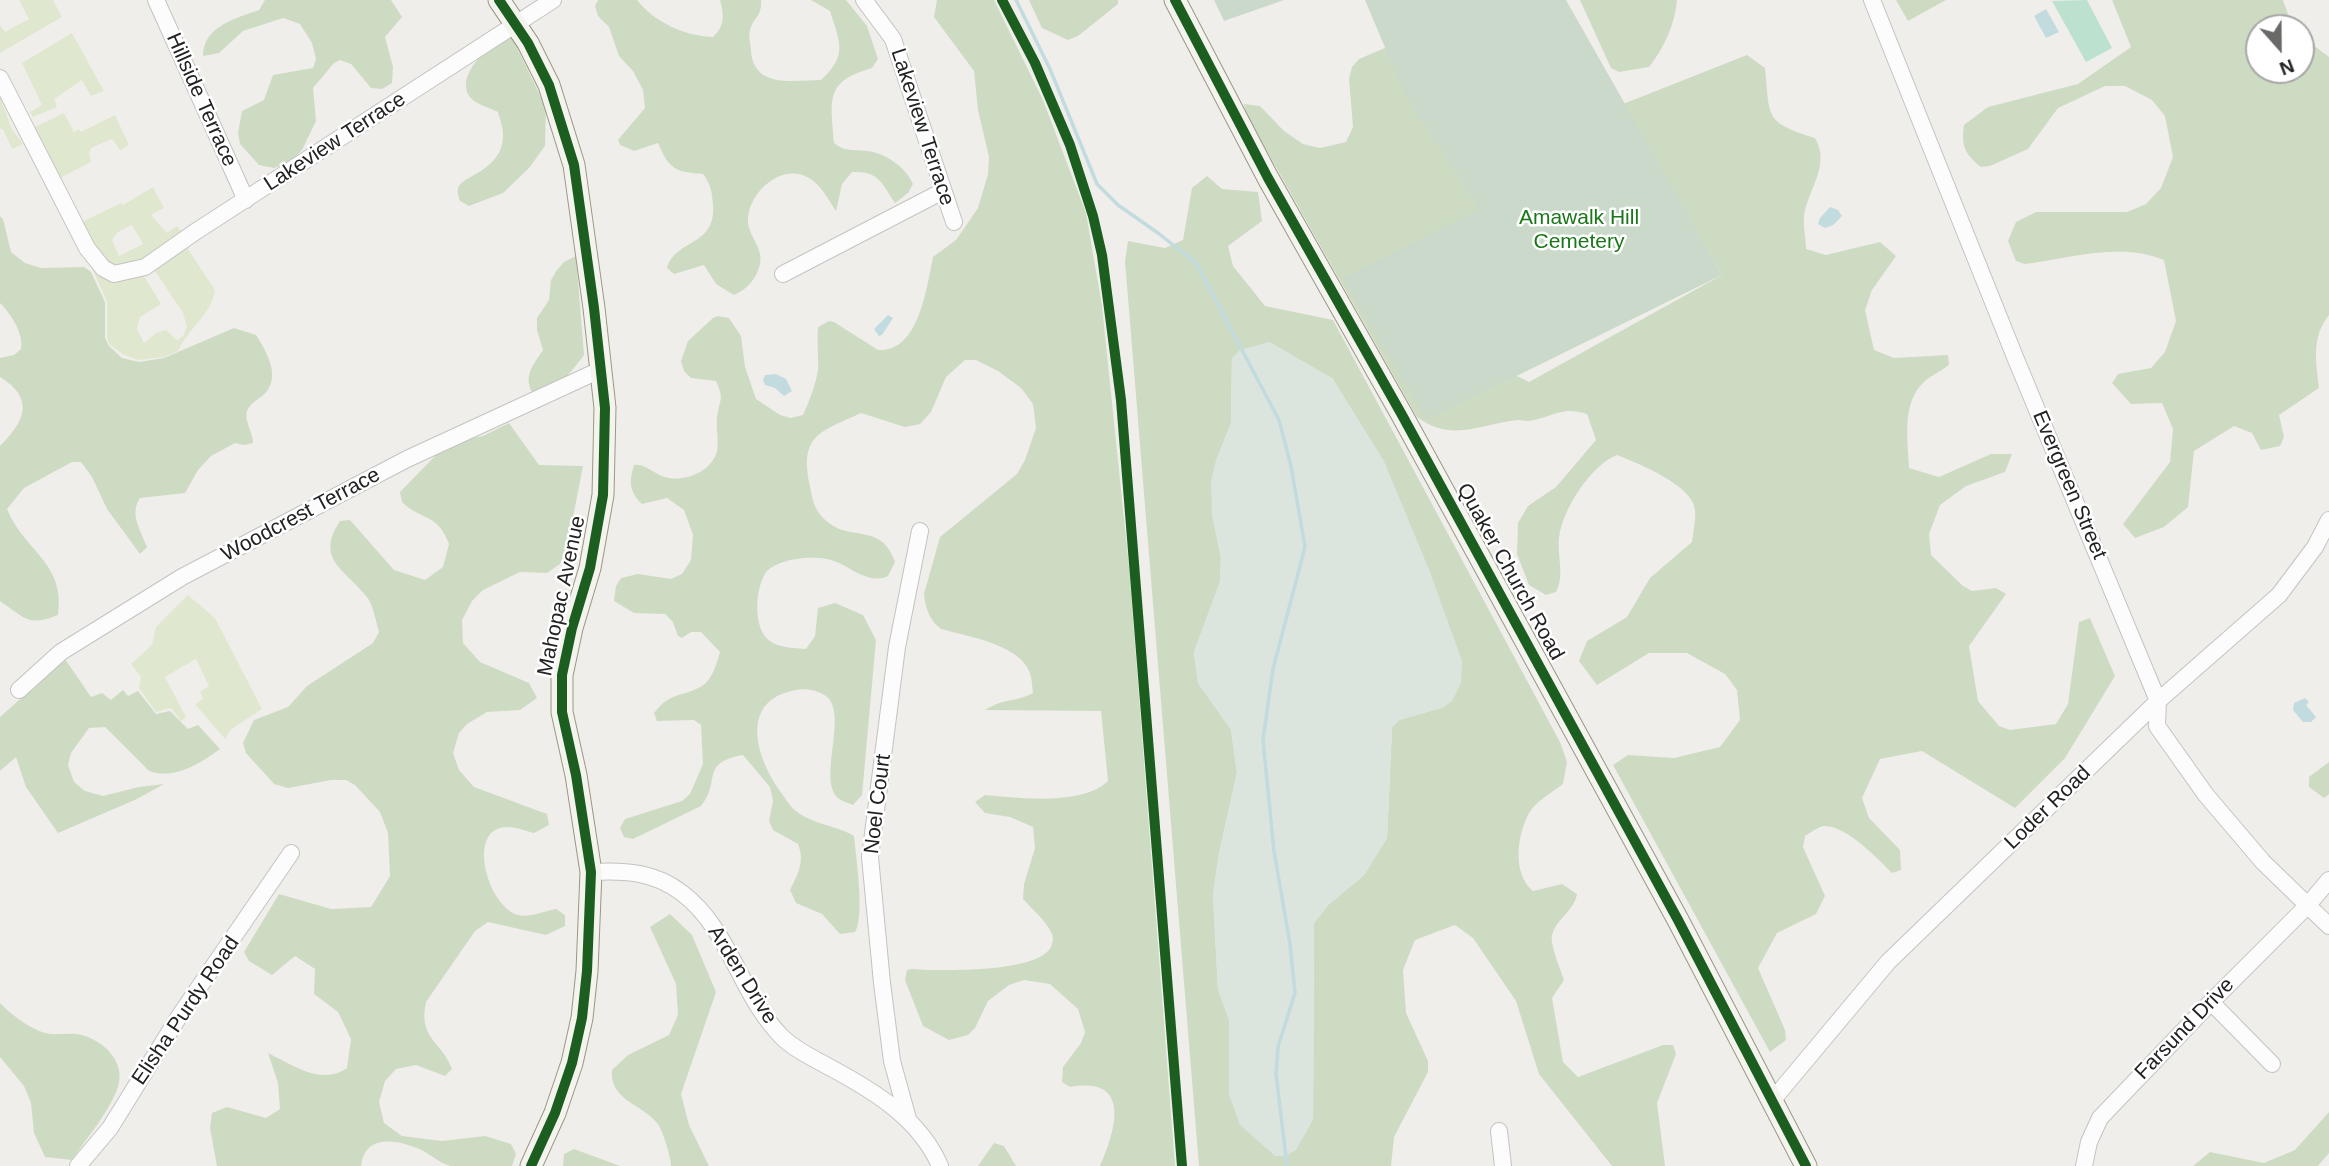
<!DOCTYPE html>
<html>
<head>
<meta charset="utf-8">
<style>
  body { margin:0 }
  #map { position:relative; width:2329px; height:1166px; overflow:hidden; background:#f0eeeb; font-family:Arial,sans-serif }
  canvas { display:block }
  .north { position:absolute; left:2245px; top:14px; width:70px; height:70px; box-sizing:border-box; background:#fff; border:2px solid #a7a7a7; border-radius:50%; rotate:159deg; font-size:19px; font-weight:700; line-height:28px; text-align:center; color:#222 }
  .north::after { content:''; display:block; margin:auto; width:24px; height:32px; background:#6a6968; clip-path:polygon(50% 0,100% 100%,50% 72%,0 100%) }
</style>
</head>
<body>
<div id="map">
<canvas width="2329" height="1166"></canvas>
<div class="north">N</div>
</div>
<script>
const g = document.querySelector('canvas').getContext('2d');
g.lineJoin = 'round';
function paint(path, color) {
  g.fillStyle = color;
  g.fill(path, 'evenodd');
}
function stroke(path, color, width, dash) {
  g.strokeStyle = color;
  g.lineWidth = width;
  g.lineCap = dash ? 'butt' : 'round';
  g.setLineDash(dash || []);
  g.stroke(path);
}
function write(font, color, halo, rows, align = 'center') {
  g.font = font + ' Arial,sans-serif';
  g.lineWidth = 5;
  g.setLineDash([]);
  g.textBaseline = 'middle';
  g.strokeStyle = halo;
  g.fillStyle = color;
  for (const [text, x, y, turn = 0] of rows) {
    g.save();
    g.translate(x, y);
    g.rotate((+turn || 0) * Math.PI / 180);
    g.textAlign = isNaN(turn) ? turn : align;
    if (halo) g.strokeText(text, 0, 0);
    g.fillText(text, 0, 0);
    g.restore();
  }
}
paint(new Path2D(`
  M19,0H53L62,17L0,53V25L5,32L29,19Z
  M72,33L104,91L91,96L82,80L54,99L57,107L33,117L30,112L42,105L22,63Z
  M0,97L12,129L23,144L12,149L3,129H0Z
  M64,113L74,132L79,129L81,132L115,115L129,145L120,150L112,139L91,148L89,153L91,162L60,178L33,128Z
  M153,187L164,208L151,215L167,233L177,226L182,232C163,245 128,278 105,259C94,250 88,234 82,222L121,203L123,205ZM132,225L143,244L119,256L112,240L118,232Z
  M186,246L215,290C211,316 189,327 178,351L164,357L138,360L124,355L109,344L107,337V302L92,268C109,283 123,278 144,276L161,304L140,317L137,329L144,343L156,333L166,330L177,340L183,336L187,327L183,313L153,268Z
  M188,595L215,618L262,709L230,730L225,739L195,704L203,699L200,692L209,686L196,659L165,677L186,717L181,721L171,708L156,712L139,688L141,677L131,664L152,645L156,627Z`), '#dfe8ce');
paint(new Path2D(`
  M265,0H391L402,17L385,37L393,67L392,83L382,89L371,88L351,64L340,60L334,63L313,88L316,121L302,150L291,162L274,168L259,165L240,144L238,133L242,111L264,100L273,75L313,68L316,59L312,43L300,24L283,18L243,31L219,53L203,56C203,26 237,18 259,10Z
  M598,0H637C654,22 685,36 713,37C725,26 724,15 720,0H761C762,17 754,16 750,30C748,35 751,45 751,51C754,89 793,80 821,80C848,55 840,43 830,11L811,0H846L867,26L878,59L872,68C824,82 831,99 834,143C844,152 854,149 867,151C885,153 906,167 913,184L908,193L895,203C881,182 879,171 852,172L842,184L836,211C828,199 821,185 809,178C782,162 749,192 748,219C747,235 764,248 760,264C757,279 746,290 734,295L716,284L704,265L674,274L667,268C676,238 716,247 713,205C712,193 711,184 703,174C675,172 669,169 658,143L634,151L620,145L618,140L645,108L643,90L633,71L619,56L609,27L598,16L595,6Z
  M937,0H994L1043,100L1086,213L1102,306L1129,567L1175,1166H1100C1116,1130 1132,1076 1070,1087L1062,1082L1063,1067L1081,1043L1085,1032L1078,1009L1050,984L1024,980L1009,985L988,1001L975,1028L968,1035L949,1040L923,1026L905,980L907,970C914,968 920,970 927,970C954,970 1037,972 1051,947C1053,942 1054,937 1051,932C1045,920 1032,909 1023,899L1024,884L1035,848L1033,827L1010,817L985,813L975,802L985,795C1019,798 1082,806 1108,781L1101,711L985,710C1004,698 1016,702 1033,693C1032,686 1032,677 1029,671C1018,644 966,636 941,629C930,621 925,608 924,594L940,537L1017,474L1025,460L1036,428L1033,404L1021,388L998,371L976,360H965L946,377L931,412L920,424L905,427L861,413C820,432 799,435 810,486C813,503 815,512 829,523C852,541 882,523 895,562L888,576C868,585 853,568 834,561C825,557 806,557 797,559C788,560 774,564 767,571C755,586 752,629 770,641C778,648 796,648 806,649L815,636L818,608L835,603L863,615L876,640L862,795L853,805C849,803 841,801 838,798C817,779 849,714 826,696C818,690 805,688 796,690C739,700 755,756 780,791C785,797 789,806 796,811C814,825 836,825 854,836C856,856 865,917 855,932L840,934L822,914L796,903L790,890C798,874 805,861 798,844L773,830L769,821L773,801L770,787L743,755C699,763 722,780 701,806L633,839L624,837L620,828L625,819L682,801L690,794L703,764L701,725L694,720L657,721L654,713C671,691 681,698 702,686C712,680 717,663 720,652L701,632H691L682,638L678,636L673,622L665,614L634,613L614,601L616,586L621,578L638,574L671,579L682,574L691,560L693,535L684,510L667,498L642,504C629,492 629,481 634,465C647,463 656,477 669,478C687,481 712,471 717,451C719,440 716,429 717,418C719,399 725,401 716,381L691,378L684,371L681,361L688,341L713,318L718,316L729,318L741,336L745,367L756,399L780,415L791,418L803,415C809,402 820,375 818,361C818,349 817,339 818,327L829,321L834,322L878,350C919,353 927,286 933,257L956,240L978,208L988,174L989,157L978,110L974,71L934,17Z
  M1029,0H1118V4L1078,36L1068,40L1042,28Z
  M1580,0H1677C1675,24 1664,48 1649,67L1619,72L1611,68Z
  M1896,0H1946L1908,21Z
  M2112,0H2283L2293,28H2259V70H2301V36L2329,57V315C2311,338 2316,361 2319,388L2279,415L2284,437L2280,446L2261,450L2252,433L2234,426L2194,451L2188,507L2164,527L2135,538L2123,524L2170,462L2173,429L2162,403L2131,404L2112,383L2118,374L2151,368L2165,352L2176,321L2164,260C2122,242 2069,258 2025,264L2016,261L2008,241L2016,222L2036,212H2127L2146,204L2161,188L2173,157L2165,116L2152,100L2125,86H2105L2058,108L2028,149L1990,166L1981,167C1965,154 1961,147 1964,125L1988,107L2078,84L2131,47Z
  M512,37L546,108L545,146L529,168L503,193L469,206L460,201C459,198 457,192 458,189C460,175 503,172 503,135C503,128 500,119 498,112C490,108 475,104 470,97C454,75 492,40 512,37Z
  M1385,48L1483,193L1513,374L1529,382L1722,275L1623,104L1747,55L1765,68C1770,118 1764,122 1815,138C1831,165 1808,189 1804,216C1803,226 1806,239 1806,249L1826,255L1880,242L1896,256L1872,290L1865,310L1874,350L1894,358L1948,355L1949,365C1941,371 1932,375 1925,381C1901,402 1908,440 1909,468L1939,477L1991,454H2012L2005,472L1966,486L1940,505L1929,534L1931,555L1963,586L1972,591L1996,588L2006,594L1969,646L1978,701L1999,726L2010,730L2056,724L2068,704L2079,622L2090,618L2115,676L2065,758L2015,808L1922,751L1880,759L1862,798L1869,818L1900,850L1901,870L1892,873C1878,859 1846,825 1824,826C1818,827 1810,833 1805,836L1803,847L1825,896L1816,914L1777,933L1758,968L1785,1030L1786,1040L1770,1052L1613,765L1628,755L1674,758L1720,747L1740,720L1737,690L1725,674L1687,653H1649L1597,685L1579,661L1587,641L1627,617L1650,578L1692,542C1693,532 1696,520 1695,510C1693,485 1637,463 1617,455C1591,465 1562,510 1559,538C1557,556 1565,575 1556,592L1546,595L1529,585L1517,554L1518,523L1528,506L1556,487L1596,440L1587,414C1562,405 1551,418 1528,421C1526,421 1520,420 1517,420C1480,424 1452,443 1417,417L1246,114L1244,104L1260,106L1284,131L1303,144L1320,148L1346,142L1353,127L1349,79L1352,67L1359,59Z
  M1207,176L1222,189L1258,192L1262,221L1228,246L1233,266L1265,306L1333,320L1560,742L1567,762L1563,784C1553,792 1535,802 1529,813C1517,836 1512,873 1533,891L1562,884L1577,894C1574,913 1549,923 1552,942C1554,955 1560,968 1564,980L1552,998L1563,1062L1578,1077L1663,1045H1673L1676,1054L1657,1103L1665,1166H1612L1539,1074L1516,1001L1473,938L1455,925L1415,940L1403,970L1406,1013L1428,1061V1072L1394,1137L1391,1166H1199L1125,261L1128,241L1165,248L1183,240L1192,188ZM1269,342L1333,379L1444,707L1399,720L1392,727L1387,838L1364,875L1328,905L1314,923L1313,1120L1229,1095V1020L1218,989L1213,895L1219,853L1237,773L1231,729L1198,683L1194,652L1220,582L1221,557L1212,514L1216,461L1231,423L1232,358Z
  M0,216L3,219L11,252L25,263L41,268L84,267L91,272L105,302V338L109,346L122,358L139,362L164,358L234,328L256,335C266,351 280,374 267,391C261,399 251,401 247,411C244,421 253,432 253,443L244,445L235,443L211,456L198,470L185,493L140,498C129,514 141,531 147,547L140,554L107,509L92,477L81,462H72L24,488L7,509C24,551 66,563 58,615C28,627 25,618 0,601V446C24,422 36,399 0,377V358L14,355L21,349C24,334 11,314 0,303Z
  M576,256L584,355C569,375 558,390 532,392C523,375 534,364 543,350L537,330V318L549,300L551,280L557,270L564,262Z
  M509,423L539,465L583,466L567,548L560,564L547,573L520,572L483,590L472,601L462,620L463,643L480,662L529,683L537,698L520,710L487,712L467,724L459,733L453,753L459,770L474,787L547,814L549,825L534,833C526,831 516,827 507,827C465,828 488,907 518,915C529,918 545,911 556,909L565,915V926L546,935L488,922L475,931L426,1002C418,1039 441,1040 452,1069L445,1076L416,1065L396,1069L385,1081L379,1102L384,1123L402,1136L442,1141L485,1136L511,1144L516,1154L512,1166C492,1166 470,1166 451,1166C440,1164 428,1152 417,1148C393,1139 365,1135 361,1166H217L210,1128L212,1113L227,1107L266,1118L280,1109L278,1083L268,1053C293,1065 321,1086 347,1068L351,1039L338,1012L314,994L315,969L295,956L272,975L249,961L244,952L279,894L331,909L371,907L390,876L388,833L380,812L355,785L346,780H331L288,788L274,784L246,753L243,743L254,720L288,707L307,686L373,643L379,632C376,622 374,609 369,600C349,571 313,561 340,521L350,520L394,570L425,580L443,567L449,544C437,512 421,521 402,502L400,492L440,451L467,439L483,436Z
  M65,659L91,697L102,693L111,700L123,690L128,696L138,691L156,714L170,711L188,729L198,725L220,749C199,764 175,780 149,771L105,727L89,728L71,753L68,765L74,782L85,791L103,796L139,787L164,784L137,799L58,833L26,787L16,757L0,771V717Z
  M2329,762V794L2324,798L2309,787V777Z
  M670,914L692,935L716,992L681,1094L689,1125L709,1166H671C671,1158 663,1130 657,1123C642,1104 609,1100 612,1070L628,1055L669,1035L678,1015L676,984L650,927Z
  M0,1003C13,1016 32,1031 50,1034C61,1035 71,1032 82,1035C104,1041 126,1062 118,1087C110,1111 86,1139 72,1160L45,1157L34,1133L31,1103L24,1086L0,1057Z
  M2329,1112V1153L2318,1166H2193L2210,1152L2264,1163L2295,1150Z
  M994,1143L1004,1146L1016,1166H978Z
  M574,1149L620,1166H563L564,1154Z`), '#cedbc3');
paint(new Path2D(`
  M1269,342L1333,379L1384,461L1430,572L1462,661L1461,683L1452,701L1444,707L1399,720L1392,727L1387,838L1364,875L1328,905L1314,923L1313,1120L1296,1150L1286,1156H1275L1240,1125L1229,1095V1020L1218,989L1213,895L1219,853L1237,773L1231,730L1198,683L1194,652L1220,582L1221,557L1212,514L1211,481L1216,461L1231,423L1232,358L1240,350Z`), '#dbe5dd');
paint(new Path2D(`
  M1214,0H1284L1224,21Z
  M1365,0H1566L1722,275L1427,420L1343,278L1479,209L1405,95Z`), '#cbd9ca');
paint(new Path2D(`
  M2087,0L2112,48L2086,62L2052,1Z`), '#bce1ce');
paint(new Path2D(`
  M2046,9L2059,32L2046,38L2034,16Z
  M1830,207L1838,210L1842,216L1833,225L1825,228L1818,224L1820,218Z
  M888,315L893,318L882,335L879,336L874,329Z
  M776,374L786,379L792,391L784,396L775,388L765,385L763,380L765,375Z
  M2305,698L2309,702L2306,705L2316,717L2311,722H2303L2293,710L2294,703Z`), '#c2dbde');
stroke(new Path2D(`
  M1016,0L1050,69L1097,184L1118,205L1158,233L1196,263L1279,420L1291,466L1305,547L1273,669L1263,740L1274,851L1290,944L1295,993L1278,1047L1276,1074L1287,1166`), '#c2dbde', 3.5);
const street = new Path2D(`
  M156,0L246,200
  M864,0L893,39L954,222
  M1872,0L2015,357L2158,701L2157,726L2206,795L2263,862L2329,926
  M0,78L87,248L103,268L114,274L145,267L195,232L553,0
  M783,274L943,191
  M19,690L61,652L182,577L407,459L600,370
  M591,872C625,870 655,872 682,893C730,929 740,995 782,1037C795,1050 815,1059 831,1068C874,1091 920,1119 940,1166
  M2211,1002L2272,1064
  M1771,1102L1888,962L2158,701L2279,595L2315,547L2329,520
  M908,1119L892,1061L882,983L870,857L897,647L920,531
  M1499,1131L1503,1166
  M78,1166L110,1128L180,1015L291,853
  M2084,1166L2089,1142L2100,1118L2211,1002L2307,906L2329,880`);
const secondary = new Path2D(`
  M499,0L528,43L549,85L574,165L594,308L605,408L603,495L590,568L572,628L562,675V712L576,775L591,872L587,971L582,1018L572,1063L555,1113L531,1166
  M1175,0L1268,178L1402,415L1678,920L1806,1166`);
stroke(street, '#c3c3c1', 18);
stroke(secondary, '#989885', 23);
stroke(street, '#fdfcfc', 16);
stroke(secondary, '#f4f3ee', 21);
stroke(new Path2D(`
  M499,0L528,43L549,85L574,165L594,308L605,408L603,495L590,568L572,628L562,675V712L576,775L591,872L587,971L582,1018L572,1063L555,1113L531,1166
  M1002,0L1035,63L1070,145L1093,216L1102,255L1121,400L1182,1166
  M1175,0L1268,178L1402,415L1678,920L1806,1166`), '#1b5e20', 10);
write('21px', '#222', '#fff', [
  ["Hillside Terrace",201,100,66],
  ["Lakeview Terrace",922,127,72],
  ["Lakeview Terrace",335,142,-33],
  ["Evergreen Street",2069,485,67],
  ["Woodcrest Terrace",301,515,-28],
  ["Quaker Church Road",1510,572,61],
  ["Mahopac Avenue",562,596,-78],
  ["Noel Court",878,804,-83],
  ["Loder Road",2048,808,-44],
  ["Arden Drive",742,975,58],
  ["Elisha Purdy Road",186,1011,-56],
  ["Farsund Drive",2185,1029,-46]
]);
write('21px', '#197719', '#fff', [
  ["Amawalk Hill",1579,218],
  ["Cemetery",1579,242]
]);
</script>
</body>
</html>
